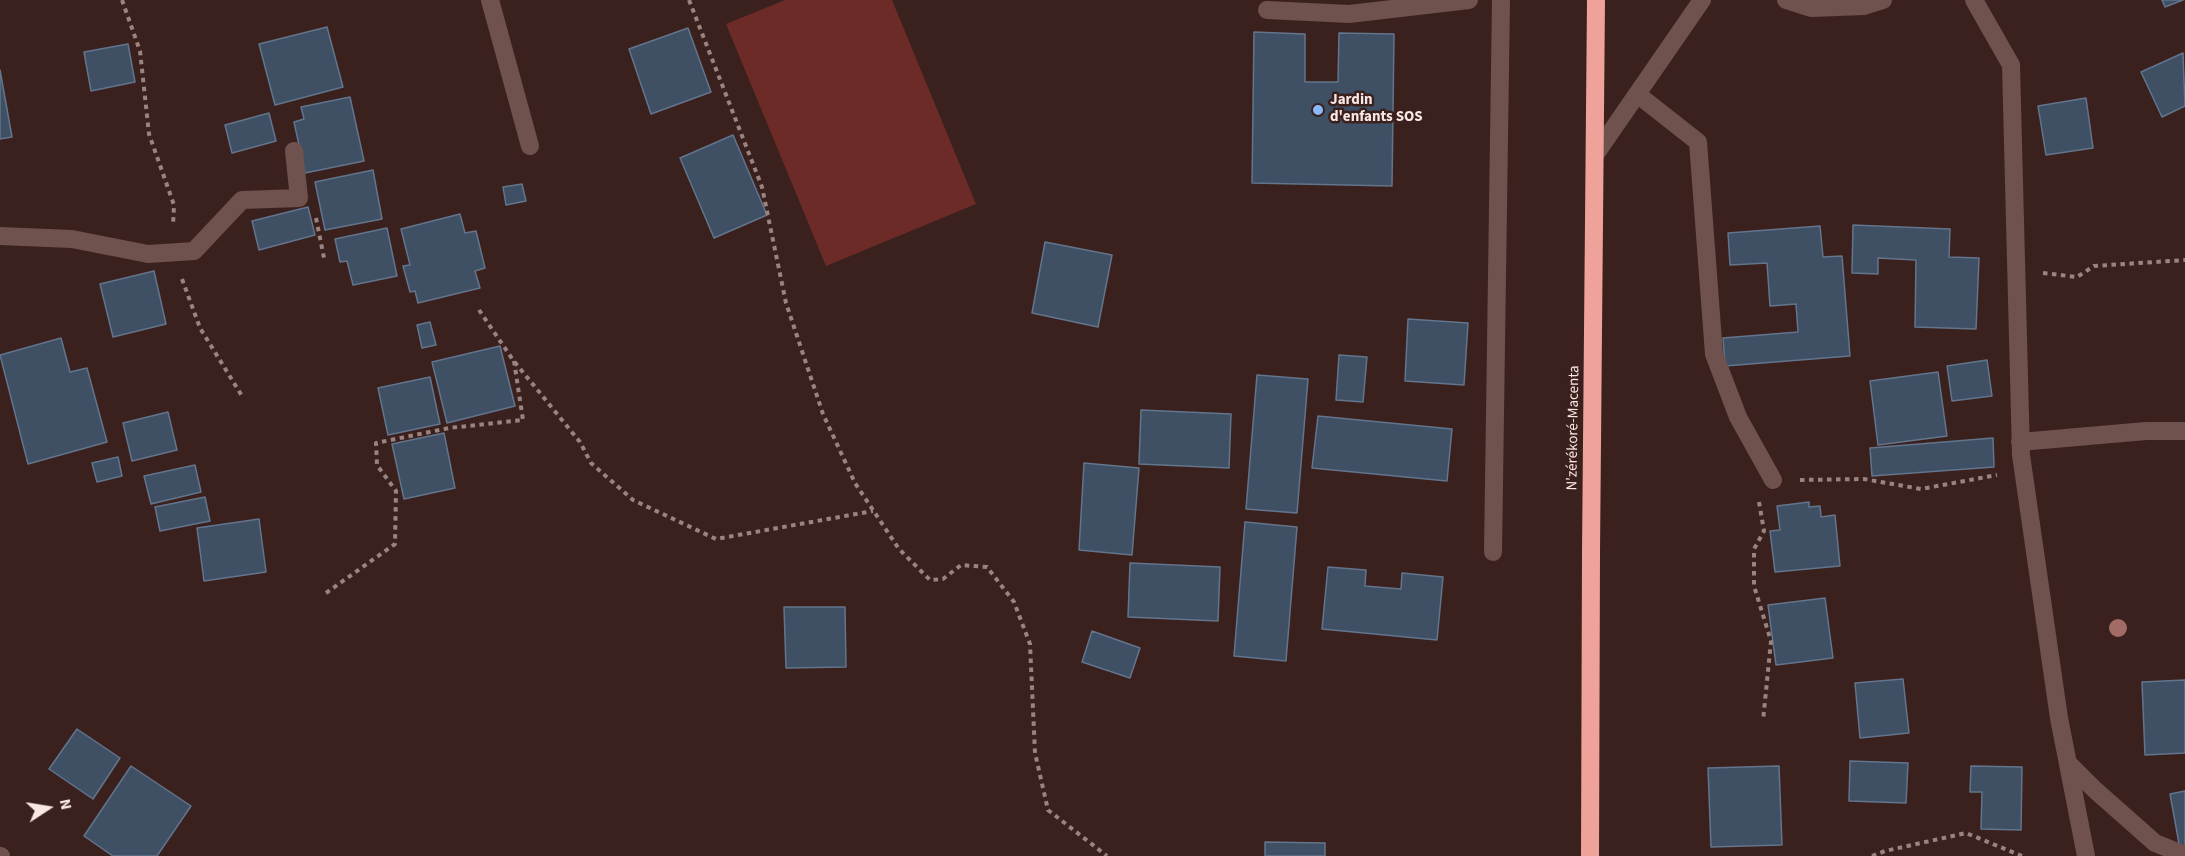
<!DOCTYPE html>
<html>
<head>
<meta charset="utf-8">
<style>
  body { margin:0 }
  #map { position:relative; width:2185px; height:856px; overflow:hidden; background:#3b211e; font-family:"Source Sans 3",sans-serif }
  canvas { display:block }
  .north { position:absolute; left:18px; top:778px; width:60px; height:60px; -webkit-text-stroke:4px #3b211e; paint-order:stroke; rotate:78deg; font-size:16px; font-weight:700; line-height:24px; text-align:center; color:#f9e7e4 }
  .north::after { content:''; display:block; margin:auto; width:21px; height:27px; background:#f9e7e4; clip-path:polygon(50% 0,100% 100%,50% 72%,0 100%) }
</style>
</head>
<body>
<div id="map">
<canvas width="2185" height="856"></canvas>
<div class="north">N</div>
</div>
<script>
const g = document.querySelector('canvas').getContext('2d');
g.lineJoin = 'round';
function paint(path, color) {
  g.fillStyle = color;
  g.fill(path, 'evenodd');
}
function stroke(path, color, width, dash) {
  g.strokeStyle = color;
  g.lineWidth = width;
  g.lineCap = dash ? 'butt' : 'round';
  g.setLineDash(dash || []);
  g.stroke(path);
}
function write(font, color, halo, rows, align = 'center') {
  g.font = font + ' "Source Sans 3",sans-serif';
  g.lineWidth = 5;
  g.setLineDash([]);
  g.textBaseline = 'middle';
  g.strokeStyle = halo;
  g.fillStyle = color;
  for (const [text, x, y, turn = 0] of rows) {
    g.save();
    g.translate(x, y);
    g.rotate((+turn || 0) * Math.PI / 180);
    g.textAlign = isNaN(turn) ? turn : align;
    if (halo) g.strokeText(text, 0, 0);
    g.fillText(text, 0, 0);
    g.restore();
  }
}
paint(new Path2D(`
  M785,0H892L976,204L826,266L726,24Z`), '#6c2b26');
const building = new Path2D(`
  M2162,0H2183L2165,7Z
  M327,27L343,87L275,105L259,44Z
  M688,28L711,92L651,114L629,49Z
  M1254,32L1305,34V82H1338L1339,33L1394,34L1392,186L1252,183Z
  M128,44L135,82L91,91L84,52Z
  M2183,53L2185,106L2162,117L2141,72Z
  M0,70L12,137L0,139Z
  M350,97L364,161L305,173L294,122L304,119L301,107Z
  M2086,98L2093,148L2046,155L2038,106Z
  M269,113L276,141L232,153L225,125Z
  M733,135L767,215L714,238L680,158Z
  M373,170L382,219L325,230L315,182Z
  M522,184L526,201L506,205L503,187Z
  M308,207L315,235L259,250L252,221Z
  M460,214L465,233L476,231L485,268L475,271L480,288L418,303L415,291L410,292L403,266L410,265L401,229Z
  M1853,225L1950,229L1949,257L1979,258L1976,329L1915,327L1916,260L1878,258V274L1852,273Z
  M1820,226L1823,257L1842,256L1850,356L1725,366L1723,338L1798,332L1796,304L1770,306L1767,263L1730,265L1728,233Z
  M387,228L397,276L353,285L347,261L340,262L335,239Z
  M1045,242L1112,255L1098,327L1032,313Z
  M154,271L166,324L113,337L100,284Z
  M1408,319L1468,323L1464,385L1405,381Z
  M430,322L436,345L422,348L417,325Z
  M61,338L70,372L87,368L107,442L28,464L0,355Z
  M500,346L515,406L447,423L432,362Z
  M1339,355L1367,357L1363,402L1336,400Z
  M1987,360L1992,396L1952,401L1947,366Z
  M1938,372L1947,436L1878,445L1870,381Z
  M1257,375L1308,379L1297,513L1246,509Z
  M430,377L440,424L388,435L378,388Z
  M1141,410L1231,414L1229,468L1139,464Z
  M168,412L177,450L132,461L123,423Z
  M1318,416L1452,429L1447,481L1312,468Z
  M444,433L455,488L404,499L392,444Z
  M1993,438L1994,467L1872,476L1870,448Z
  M118,457L122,476L97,482L92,463Z
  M1084,463L1139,468L1132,555L1079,550Z
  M195,465L201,492L151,504L144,476Z
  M205,497L210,521L160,531L155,507Z
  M1809,502V507L1820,506L1821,517L1835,515L1840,566L1775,572L1770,531L1780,530L1777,506Z
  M259,519L266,572L204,581L197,528Z
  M1245,522L1297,527L1286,661L1234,656Z
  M1130,563L1220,567L1218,621L1128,617Z
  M1328,567L1366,570L1365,586L1401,589L1402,573L1443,577L1437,640L1322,629Z
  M1825,598L1833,658L1776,665L1768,605Z
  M784,607H845L846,667L786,668Z
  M1092,631L1140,648L1130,678L1082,662Z
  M1903,679L1909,733L1860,738L1855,683Z
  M2185,680V753L2145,755L2142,682Z
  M77,729L120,758L93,799L49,769Z
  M1850,761L1908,763L1906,803L1849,801Z
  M131,766L191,806L157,856H113L84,836Z
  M1779,766L1782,845L1711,847L1708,768Z
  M1971,766L2022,767L2021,830L1981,829L1982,792H1970Z
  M2185,791V848L2180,849L2170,794Z
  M1265,842L1325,843V856H1265Z`);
paint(building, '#3f4f64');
stroke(building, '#63758c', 1.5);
stroke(new Path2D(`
  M122,0L140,51L149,134L174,205L173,226
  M689,0L762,187L786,303L823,414L855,483L899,549L930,580L943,579L961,565L987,567L1014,602L1030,644L1035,753L1048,810L1107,856
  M316,218L324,258
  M2043,273L2077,277L2094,266L2185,260
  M182,279L200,328L242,396
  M479,310L513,360L580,442L591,463L633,500L716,539L873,511
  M1800,480L1864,479L1921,489L1997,475
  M1759,502L1764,531L1754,549V586L1771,641L1763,721
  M326,593L395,544L396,491L377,465L376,443L449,428L523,420L514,361
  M1872,856L1885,851L1966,833L2022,856`), '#9a8481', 4, [4.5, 4.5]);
stroke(new Path2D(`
  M490,0L530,146
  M1786,0L1811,8L1864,6L1883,0
  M1974,0L2011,65L2021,455L2059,718L2086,856
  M1267,10L1349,14L1469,0
  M1637,94L1698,142L1714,354L1738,417L1773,480
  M1595,155L1702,0
  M0,236L72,239L148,254L194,251L242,200L299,198L294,151
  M2020,442L2146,431H2185
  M1493,552L1501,0
  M2068,763L2094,789L2155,843L2185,855
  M0,856H1`), '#6f514d', 18);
stroke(new Path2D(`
  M1590,856L1591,552L1596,0`), '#efa299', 18);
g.fillStyle = '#a26b65';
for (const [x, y] of [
  [2118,628]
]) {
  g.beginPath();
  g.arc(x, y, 9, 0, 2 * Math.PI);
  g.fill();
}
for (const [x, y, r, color] of [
  [1318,110,6,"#89bafc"]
]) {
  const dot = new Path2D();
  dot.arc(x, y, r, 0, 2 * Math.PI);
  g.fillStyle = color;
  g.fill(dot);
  stroke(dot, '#3b211e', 2);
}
write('bold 15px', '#f9e7e4', '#3b211e', [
  ["Jardin",1330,101],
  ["d'enfants SOS",1330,118]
], 'left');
write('15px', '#f9e7e4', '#3b211e', [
  ["N'zérékoré-Macenta",1574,428,-89]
]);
</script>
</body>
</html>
